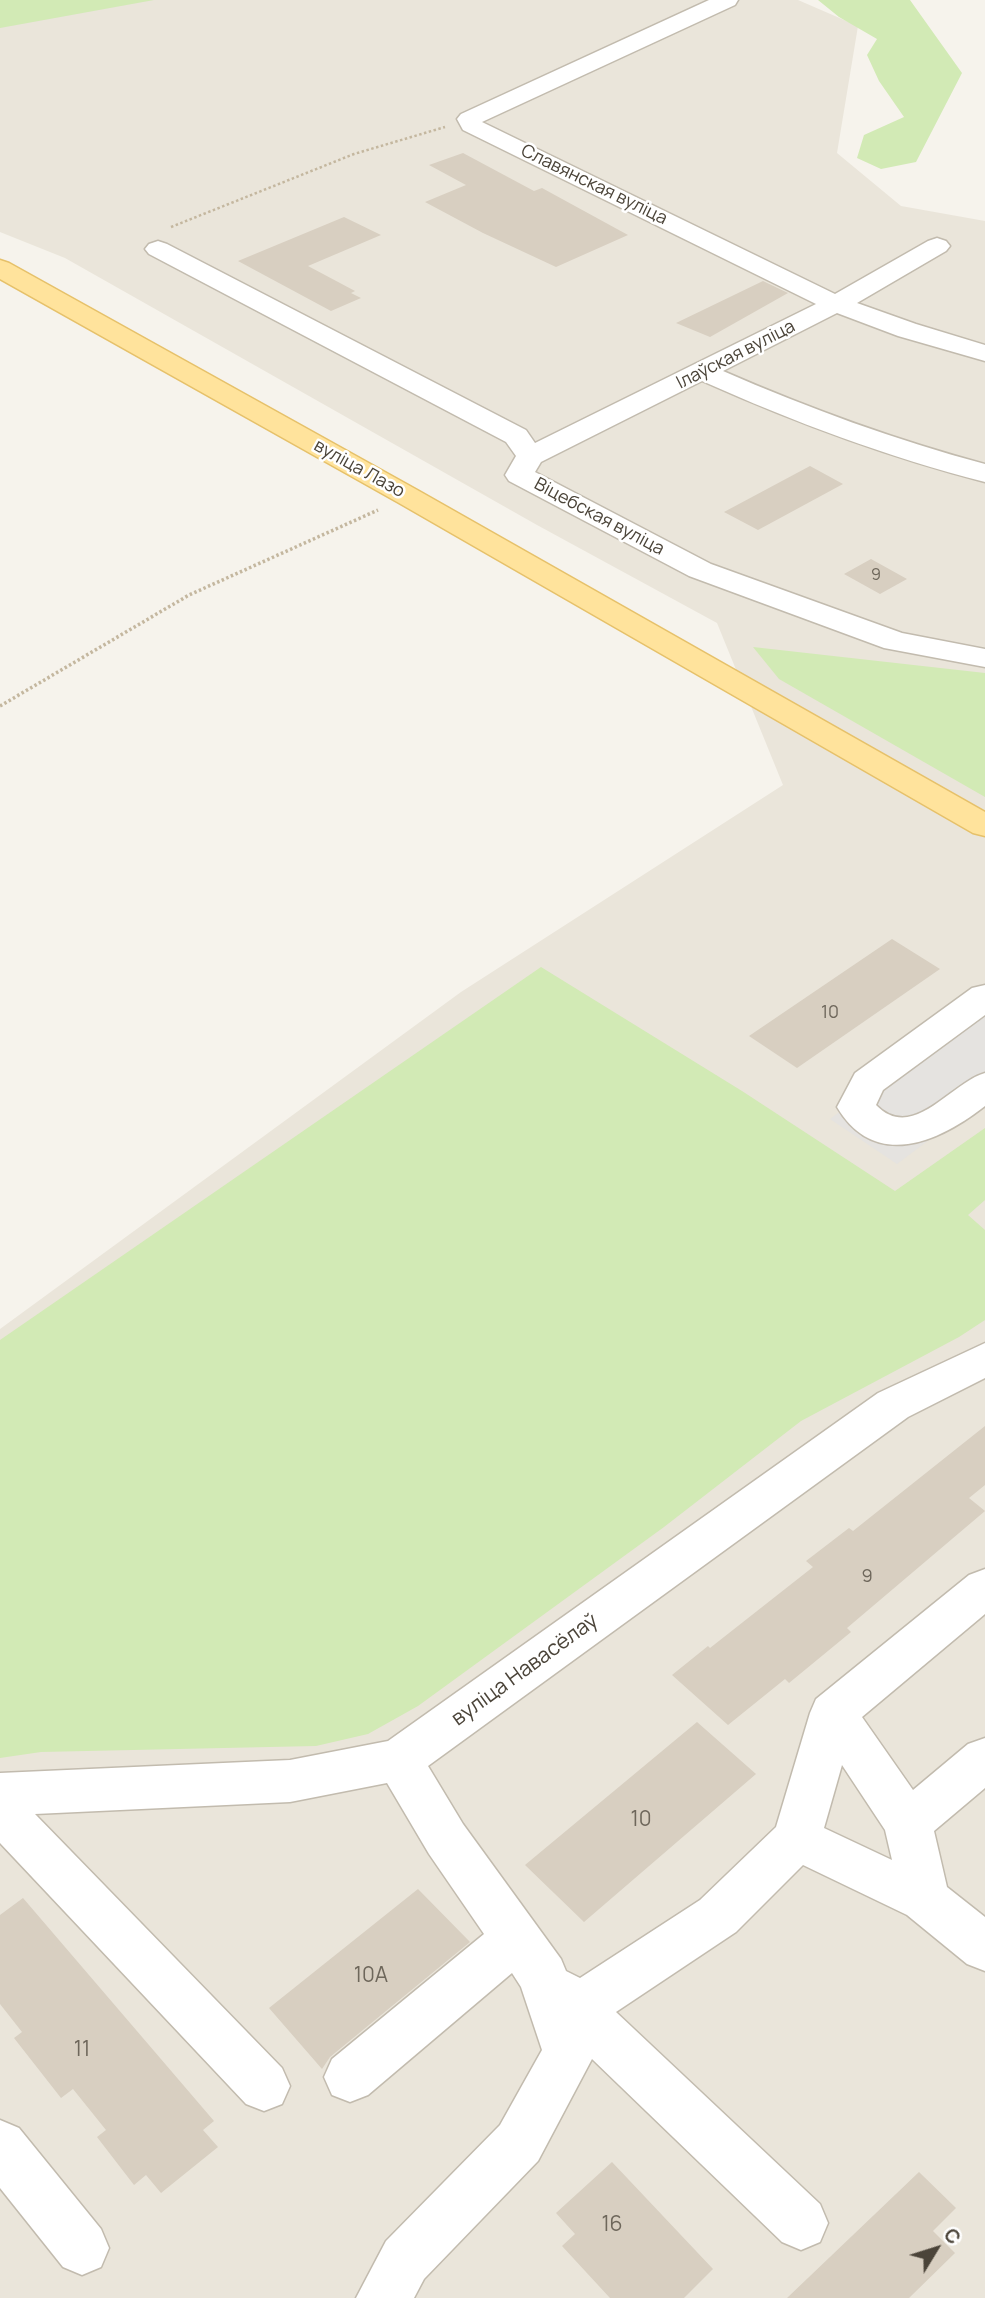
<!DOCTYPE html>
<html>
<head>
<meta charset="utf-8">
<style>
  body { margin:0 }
  #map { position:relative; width:985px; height:2298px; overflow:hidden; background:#f6f3ec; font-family:Manrope,sans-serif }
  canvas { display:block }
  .north { position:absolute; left:901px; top:2214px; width:70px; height:70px; -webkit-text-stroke:5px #fff; paint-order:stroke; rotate:52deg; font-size:19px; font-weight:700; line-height:28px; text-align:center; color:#4b4439 }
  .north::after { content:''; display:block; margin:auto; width:24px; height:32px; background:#4b4439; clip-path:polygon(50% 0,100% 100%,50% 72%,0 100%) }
</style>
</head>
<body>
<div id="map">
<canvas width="985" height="2298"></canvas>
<div class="north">С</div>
</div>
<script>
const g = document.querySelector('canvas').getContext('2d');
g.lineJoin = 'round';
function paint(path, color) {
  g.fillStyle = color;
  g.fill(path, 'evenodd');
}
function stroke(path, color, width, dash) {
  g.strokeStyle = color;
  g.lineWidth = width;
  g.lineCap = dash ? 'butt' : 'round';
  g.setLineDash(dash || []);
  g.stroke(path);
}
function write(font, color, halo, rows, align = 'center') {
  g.font = font + ' Manrope,sans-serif';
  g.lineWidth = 5;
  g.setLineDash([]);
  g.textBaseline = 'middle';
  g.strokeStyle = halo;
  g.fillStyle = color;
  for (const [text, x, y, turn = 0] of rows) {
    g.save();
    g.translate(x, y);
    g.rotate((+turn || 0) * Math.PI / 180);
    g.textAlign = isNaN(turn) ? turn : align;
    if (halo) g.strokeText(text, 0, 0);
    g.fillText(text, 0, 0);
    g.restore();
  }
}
paint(new Path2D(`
  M0,0H798L858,26L837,153L901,206L985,221V2298H0V1329L461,992L783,785L717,623L537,525L65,258L0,232Z`), '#eae5da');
paint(new Path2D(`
  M0,0H154L0,28Z
  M818,0H910L962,73L916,162L881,169L857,158L864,135L904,117L879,81L867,55L877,39L839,17Z
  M753,647L985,673V797L779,679Z
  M541,967L742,1091L895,1191L985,1128V1200L968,1215L985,1230V1320L959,1337L801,1421L664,1527L418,1706L368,1734L316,1746L41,1752L0,1758V1340Z`), '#d2eab5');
paint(new Path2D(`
  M985,1005V1098L897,1164L830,1119Z`), '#e5e3e0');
paint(new Path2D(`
  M463,153L534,191L542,188L628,235L556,267L483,233L425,202L466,185L429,165Z
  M344,217L381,235L308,266L355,291L351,293L361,298L331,311L238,261Z
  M763,281L788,293L710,337L676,323Z
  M810,466L843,484L758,530L724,512Z
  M871,559L907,579L880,594L844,574Z
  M892,939L940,969L797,1068L749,1036Z
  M985,1426V1485L969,1498L985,1511L847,1628L851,1632L789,1683L785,1679L728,1725L672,1675L708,1646L710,1648L813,1567L806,1561L849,1528L853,1531Z
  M697,1722L756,1774L584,1922L525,1865Z
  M418,1889L470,1942L330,2057L322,2069L269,2008Z
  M23,1898L214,2121L203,2130L218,2147L161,2193L146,2175L134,2185L97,2137L106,2130L73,2089L61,2098L14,2038L22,2032L0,2004V1915Z
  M612,2162L713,2269L684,2298H610L562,2246L575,2234L556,2213Z
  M919,2172L956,2208L933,2231L955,2253L909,2298H787Z`), '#d8cfc1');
const minor = new Path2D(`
  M709,0H738L735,5L482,122L835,294L928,241L937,238L946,241L950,246L946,251L857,303L916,324L985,345V361L898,336L837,313L723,371C808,408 895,440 985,464V482C887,457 794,422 702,381L541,462L535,472L711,564L902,633L985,649V667L884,648L689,576L509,481L505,475L516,456L506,442L149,254L145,249L149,244L158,241L167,244L526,430L535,443L816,304L463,130L457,119L461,114Z
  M985,985V1015L883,1090L876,1105C913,1143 950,1083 985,1073V1106C939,1142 875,1171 837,1107L855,1073L972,988Z
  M985,1343V1378L908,1417L428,1766L463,1824L561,1959L566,1971L580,1978L700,1900L776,1827L810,1713L816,1699L969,1575L985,1569V1614L862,1717L913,1790L968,1744L985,1738V1788L934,1831L947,1887L985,1917V1971L967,1964L907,1915L803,1865L736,1932L616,2012L820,2204L828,2223L820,2242L801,2250L782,2242L592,2059L538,2161L424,2279L414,2298H356L386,2241L500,2125L542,2050L521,1987L512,1973L368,2095L350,2102L332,2095L324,2077L332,2059L484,1934L429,1854L387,1783L290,1802L35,1814L282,2068L290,2086L282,2104L264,2111L246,2104L0,1843V1773L290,1760L388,1741L878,1393ZM842,1765L885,1830L892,1860L824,1828Z
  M0,2120L19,2128L101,2229L109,2248L101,2267L82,2275L63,2267L0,2188Z`);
const major = new Path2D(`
  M0,260L9,263L419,491L985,812V836L973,833L399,503L0,279Z`);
stroke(minor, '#c2bbae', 3);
stroke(major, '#e6c16a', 3);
stroke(new Path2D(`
  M171,227L354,154L445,127`), '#c4b79f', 2.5, [2.5, 2.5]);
stroke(new Path2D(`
  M0,706L189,595L378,510`), '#c4b79f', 3.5, [2.5, 2.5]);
paint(minor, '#fff');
paint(major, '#ffe39c');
write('16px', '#6e675b', null, [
  ["9",876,576]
]);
write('18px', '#4b4439', '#fff', [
  ["Славянская вуліца",594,185,26],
  ["Ілаўская вуліца",736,355,-27],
  ["вуліца Лазо",359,469,29],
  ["Віцебская вуліца",599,517,28]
]);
write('18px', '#6e675b', null, [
  ["10",830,1013],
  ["9",867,1577]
]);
write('21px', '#4b4439', '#fff', [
  ["вуліца Навасёлаў",525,1670,-36]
]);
write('21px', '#6e675b', null, [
  ["10",641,1820],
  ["10А",371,1976],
  ["11",82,2050],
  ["16",612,2225]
]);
</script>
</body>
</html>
